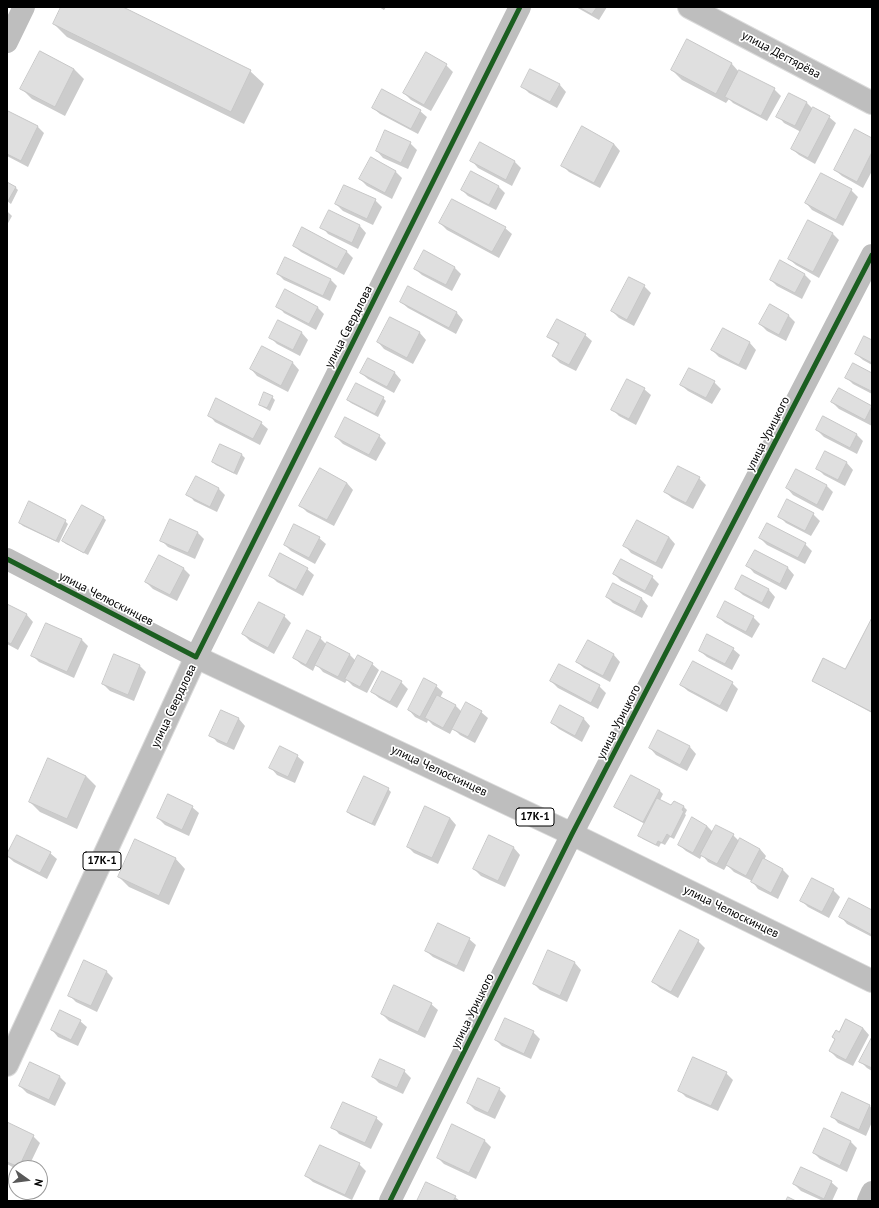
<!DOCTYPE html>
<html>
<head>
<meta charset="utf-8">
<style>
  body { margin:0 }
  #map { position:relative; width:879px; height:1208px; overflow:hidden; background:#fff; font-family:"PT Sans",sans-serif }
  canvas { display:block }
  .frame { position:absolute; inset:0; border:8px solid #000; pointer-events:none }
  .north { position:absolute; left:8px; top:1160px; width:40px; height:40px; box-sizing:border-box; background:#fff; border:1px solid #999; border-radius:50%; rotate:104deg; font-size:11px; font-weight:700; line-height:16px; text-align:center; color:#000 }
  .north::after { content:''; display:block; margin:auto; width:14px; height:18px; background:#595959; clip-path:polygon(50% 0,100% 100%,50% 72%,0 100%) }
</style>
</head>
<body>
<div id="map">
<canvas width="879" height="1208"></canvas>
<div class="frame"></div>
<div class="north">N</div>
</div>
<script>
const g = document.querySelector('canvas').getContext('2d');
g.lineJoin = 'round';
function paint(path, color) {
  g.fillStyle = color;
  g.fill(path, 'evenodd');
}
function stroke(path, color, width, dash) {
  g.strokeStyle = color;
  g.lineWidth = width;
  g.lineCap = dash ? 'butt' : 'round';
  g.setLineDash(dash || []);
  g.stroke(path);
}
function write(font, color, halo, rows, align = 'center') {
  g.font = font + ' "PT Sans",sans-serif';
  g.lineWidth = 3.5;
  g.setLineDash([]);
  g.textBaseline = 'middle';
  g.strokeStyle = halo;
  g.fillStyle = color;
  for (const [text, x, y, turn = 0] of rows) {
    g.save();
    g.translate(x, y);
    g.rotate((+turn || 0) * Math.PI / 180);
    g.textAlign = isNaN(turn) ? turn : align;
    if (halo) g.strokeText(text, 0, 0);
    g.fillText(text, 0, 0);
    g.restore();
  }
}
paint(new Path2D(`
  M62,7H120L250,71L264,84L244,124L67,37L54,24Z
  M379,7H386L384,10Z
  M576,7H607L599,20Z
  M687,41L732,64L739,72L774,89L781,96L767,121L733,103L729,99L726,103L682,80L672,70Z
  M446,65L453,72L431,111L411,100L404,93Z
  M74,69L84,79L65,116L32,99L22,89Z
  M531,70L560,85L566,92L557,108L529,93L522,86Z
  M789,94L807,103L813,109L829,117L836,123L815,164L799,155L792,149L801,132L784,123L778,116Z
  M373,108L420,111L427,117L418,134L380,114Z
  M7,116L38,127L44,133L28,167L7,156Z
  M872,139V171L863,188L842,176L835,170Z
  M410,143L417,150L408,169L383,158L377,151Z
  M481,144L515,162L521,168L512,186L478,168L472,161Z
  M614,144L620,151L600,188L569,172L562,165Z
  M371,159L396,172L402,178L392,199L367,186L360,179Z
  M7,183L15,187L18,190L11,204L7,201Z
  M498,186L505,193L496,210L468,196L462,190Z
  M851,190L858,197L843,226L812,210L806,203Z
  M375,200L382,207L373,225L343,211L336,204Z
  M7,211L12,216L7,225Z
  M329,211L360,226L366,233L358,249L328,234L322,227Z
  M440,223L505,228L512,234L499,258L447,230Z
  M833,234L839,240L819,278L796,265L789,259Z
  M294,246L346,251L353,258L344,275L301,252Z
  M424,252L455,268L461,274L452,291L422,275L415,269Z
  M780,262L805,275L811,281L802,299L777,286L771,280Z
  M278,274L330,279L337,286L330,301L284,280Z
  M644,286L651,293L634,326L619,318L612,311Z
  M408,288L457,313L463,320L456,334L408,308L401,302Z
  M286,291L318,308L324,314L316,330L284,313L278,306Z
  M770,306L789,316L795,322L786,341L767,331L760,324Z
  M391,318L420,333L426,340L413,364L384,349L378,342Z
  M279,322L302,333L308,340L300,356L277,344L271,338Z
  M723,329L750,343L756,350L746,370L719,357L712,350Z
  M585,335L592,341L576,371L560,363L553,356L559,345L549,336Z
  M872,341V365L863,360L856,354Z
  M262,347L293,363L299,370L288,392L257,376L251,369Z
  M368,359L395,373L401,380L394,393L368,379L361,373Z
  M872,374V394L853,384L846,377Z
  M714,382L721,389L712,404L688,391L681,385Z
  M644,389L651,395L636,425L619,416L612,409Z
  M839,389L872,407V426L839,409L832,402Z
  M272,397L275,400L270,411L263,407L260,404Z
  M383,398L386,401L378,417L351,403L348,400Z
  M209,415L261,423L268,429L260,445L215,422Z
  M817,430L857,435L863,441L857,454L824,437Z
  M379,436L386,443L376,461L343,444L336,437Z
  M220,446L242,455L245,458L237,475L216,465L213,462Z
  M826,452L847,463L853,470L845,486L824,475L817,468Z
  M196,477L219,489L225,495L217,512L194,501L188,494Z
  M699,478L706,485L693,509L672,498L665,492Z
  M347,483L353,490L334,526L307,512L301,506Z
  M826,485L833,492L823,511L793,495L787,488Z
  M813,514L820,521L811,536L786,523L779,516Z
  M103,517L106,520L88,555L66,544L63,541Z
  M65,521L68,524L59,543L23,526L20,523Z
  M197,532L204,539L195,559L168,547L161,540Z
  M669,537L675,544L662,569L631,553L625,546Z
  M319,538L326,544L315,564L291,551L285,545Z
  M760,538L805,544L812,551L805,564L767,545Z
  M755,551L788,568L794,575L786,590L754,573L748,566Z
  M160,556L184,569L190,575L177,601L153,589L146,582Z
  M307,569L314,575L303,596L277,582L270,575Z
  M614,574L652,577L659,584L652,597L621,581Z
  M743,577L769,590L775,597L769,609L743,595L736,589Z
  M613,584L642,599L648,606L642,618L613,603L607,597Z
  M7,605L27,615L33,622L18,650L7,644Z
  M284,616L291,623L274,654L250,641L243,634Z
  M718,617H753L760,624L752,638L725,623Z
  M872,620V713L816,683L813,680L846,671Z
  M47,624L82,640L88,646L74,678L39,662L33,656Z
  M320,638L327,645L328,643L350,655L356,661L372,664L379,670L367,693L353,686L347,680L345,683L323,672L316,664L313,671L301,664L294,658Z
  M588,642L614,655L620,662L610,682L584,668L577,662Z
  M733,649L740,655L732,670L707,657L700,651Z
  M139,665L146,672L134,701L110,691L103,684Z
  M551,681L599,686L606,693L598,709L558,688Z
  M401,682L408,689L397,708L379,698L372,692Z
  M732,683L738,689L727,712L688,691L681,685Z
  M436,686L443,692L440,698L455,705L462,712H481L488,718L475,743L460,735L453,728L450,734L433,725L428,720L427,723L415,717L409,710Z
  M561,707L584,719L590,726L582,742L559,729L552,723Z
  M222,711L239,719L245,726L234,750L217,742L211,735Z
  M659,731L690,747L696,754L687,771L656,755L650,748Z
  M297,756L304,762L295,783L277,775L271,768Z
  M49,760L86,776L96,786L77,829L40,812L30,802Z
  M632,776L660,791L663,794L660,800L672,806L674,802L684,807L687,810L685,814L686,815L674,839L670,837L665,845L661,843L659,847L643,839L640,836L645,824L619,810L616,807Z
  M388,789L391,792L375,826L351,815L348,812Z
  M192,807L199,813L189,836L165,825L158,818Z
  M450,818L456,825L438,864L414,853L408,847Z
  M707,826L713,832L733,835L739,841L760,849L766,856L764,860L783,870L789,876L778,899L758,889L752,881L734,872L727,865L724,870L708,862L702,855L700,859L686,851L679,845Z
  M489,837L514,848L520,855L505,887L481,876L474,869Z
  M50,853L57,859L47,879L14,862L7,856Z
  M175,858L185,869L169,905L129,887L119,877Z
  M813,879L833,890L840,897L829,918L808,907L802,901Z
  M872,911V937L847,924L841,917Z
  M469,939L476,945L464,972L433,957L426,951Z
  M698,941L705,948L678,998L660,988L653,982Z
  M549,951L575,963L581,970L567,1002L540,990L534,984Z
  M106,971L113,978L97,1012L76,1002L69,995Z
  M431,1004L438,1010L425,1038L389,1021L382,1014Z
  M80,1021L87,1027L78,1046L58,1037L52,1030Z
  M863,1028L869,1035L853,1066L837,1058L830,1051L836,1040L833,1037Z
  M533,1032L540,1039L531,1059L502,1046L496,1040Z
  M872,1039V1071L867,1068L860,1061Z
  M404,1071L411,1078L403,1094L379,1083L373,1077Z
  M726,1073L733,1080L718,1111L686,1097L679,1090Z
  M60,1077L66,1083L55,1106L27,1093L20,1086Z
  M499,1089L506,1096L495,1119L475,1110L468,1103Z
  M842,1094L870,1106L872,1109V1122L866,1136L838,1123L832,1116Z
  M376,1118L383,1124L371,1149L339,1134L333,1127Z
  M7,1124L33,1136L40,1143L28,1168L16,1169L7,1164Z
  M825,1130L851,1142L857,1148L847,1172L820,1159L814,1153Z
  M484,1140L491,1147L476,1179L444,1164L438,1158Z
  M359,1164L366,1171L352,1200L313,1182L306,1176Z
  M831,1182L838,1188L832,1201H823L801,1191L794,1184Z
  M455,1197L460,1201H418Z`), '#0003');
const building = new Path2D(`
  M61,7H123L251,70L231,112L53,24Z
  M579,7H597L592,14Z
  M687,39L732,63L716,94L671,70Z
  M40,51L74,69L55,107L20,89Z
  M426,52L447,64L424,105L403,93Z
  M530,69L560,84L550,102L521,87Z
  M739,70L775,88L761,116L725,97Z
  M382,89L421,110L411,129L372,108Z
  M789,93L807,102L795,126L776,117Z
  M813,107L830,116L808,158L791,149Z
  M8,111L38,126L21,161L7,154V113Z
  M582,126L614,144L594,183L561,166Z
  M855,129L872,138V152L857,182L834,170Z
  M385,130L411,142L401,163L376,151Z
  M480,142L515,161L506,180L470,161Z
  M371,157L396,171L385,193L359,179Z
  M471,171L499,186L489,205L461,190Z
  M821,173L852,189L836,220L805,203Z
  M7,182L16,187L8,201H7Z
  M344,185L376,199L367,219L335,204Z
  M452,199L506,227L492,252L439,223Z
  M329,210L360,225L352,243L320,228Z
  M808,220L833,233L813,272L788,259Z
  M302,227L347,251L337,269L293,246Z
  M424,250L455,267L446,285L414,269Z
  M285,257L331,279L323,296L277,274Z
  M780,260L805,274L795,293L770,280Z
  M629,277L645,285L627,320L611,311Z
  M408,286L457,312L449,328L400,302Z
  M285,289L318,307L309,324L276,307Z
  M770,304L789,315L779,335L759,324Z
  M390,317L420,332L407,358L377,342Z
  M557,319L586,334L569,365L552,356L559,343L547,337Z
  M278,320L302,332L293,350L269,338Z
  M723,328L750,342L739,365L711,350Z
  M864,336L872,340V363L855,354Z
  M262,346L293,362L281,386L250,369Z
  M368,358L395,372L387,387L360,373Z
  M853,363L872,373V388L871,391L845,378Z
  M689,368L715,381L706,398L680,385Z
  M627,379L645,388L629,419L611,410Z
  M356,383L384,397L375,414L347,400Z
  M839,388L872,406L865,420L831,402Z
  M264,392L273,396L267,408L259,405Z
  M216,398L262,422L253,439L208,416Z
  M823,416L857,434L850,448L816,430Z
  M345,417L380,435L369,455L335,437Z
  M220,444L242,454L234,473L212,462Z
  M825,451L847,462L838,480L816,469Z
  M678,466L700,477L686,503L664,492Z
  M320,468L347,483L327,520L299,506Z
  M796,469L827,485L817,505L786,488Z
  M196,476L219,488L210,507L186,495Z
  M787,499L814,513L805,531L778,517Z
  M29,501L66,520L56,541L19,523Z
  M82,505L104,517L84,553L62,541Z
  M170,519L198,532L188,553L160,541Z
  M637,520L669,537L656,563L623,546Z
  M767,523L806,543L798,558L759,538Z
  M294,524L320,537L309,558L284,545Z
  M755,550L788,567L780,584L746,566Z
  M280,553L308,568L296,590L269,576Z
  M159,555L184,568L170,595L145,582Z
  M621,559L653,576L645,591L613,574Z
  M742,575L769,589L762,603L735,589Z
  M613,583L642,598L635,612L606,597Z
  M725,601L754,616L746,632L717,617Z
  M259,602L285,615L268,648L242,634Z
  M7,604L27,614L11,644L7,642Z
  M872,618V712L812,681L823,658L845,669Z
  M46,623L82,639L67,672L31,656Z
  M307,630L321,637L306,665L293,658Z
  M707,634L734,648L725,664L699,651Z
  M588,640L614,654L603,676L576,662Z
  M327,642L350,654L338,677L315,665Z
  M114,654L140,665L128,695L102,684Z
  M358,655L373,663L360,687L345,679Z
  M693,661L733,682L720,706L680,685Z
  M559,664L600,685L591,703L550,681Z
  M382,671L402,681L390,702L371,692Z
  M424,678L437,685L420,717L408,710Z
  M437,695L456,705L443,728L425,718Z
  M466,702L482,711L468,737L452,729Z
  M560,705L584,718L575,736L551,723Z
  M221,710L239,718L227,744L209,736Z
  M658,730L690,746L680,765L649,748Z
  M280,746L298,755L288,777L269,768Z
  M48,758L86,776L67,819L29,802Z
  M631,775L660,790L643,822L614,807Z
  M364,776L389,788L372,824L347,812Z
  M168,794L193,806L182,830L157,818Z
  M657,798L671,805L674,801L684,806L682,810L684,811L671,837L667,834L662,843L658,841L656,845L638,836Z
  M425,806L450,818L432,858L407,847Z
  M692,817L707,826L693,853L678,845Z
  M716,825L734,834L717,864L700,855Z
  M17,835L51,852L40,873L7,856V854Z
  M489,835L514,847L498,881L473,869Z
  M740,838L760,849L746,876L726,865Z
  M135,839L176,858L159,896L118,877Z
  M763,858L783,869L771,893L751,882Z
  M812,878L834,889L822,912L800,901Z
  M849,898L872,910V935L839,917Z
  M438,923L470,938L457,966L425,951Z
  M680,930L699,940L671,992L652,982Z
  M548,950L575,962L560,996L533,984Z
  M84,960L107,971L91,1006L68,996Z
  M394,985L432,1003L418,1032L381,1014Z
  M60,1010L81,1020L71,1040L51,1030Z
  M505,1018L534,1031L524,1054L495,1040Z
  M846,1019L863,1028L846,1060L829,1051L835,1039L832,1037L836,1030L839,1032Z
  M872,1037V1068L859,1062Z
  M693,1057L727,1072L711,1106L678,1091Z
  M380,1059L405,1070L397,1088L372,1077Z
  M30,1062L60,1076L49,1100L19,1086Z
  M478,1078L500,1088L488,1113L467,1103Z
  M842,1092L870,1105L859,1130L831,1117Z
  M343,1102L377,1117L365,1143L331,1128Z
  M7,1122L34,1135L19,1167L7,1162Z
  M452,1124L485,1140L469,1173L437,1158Z
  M824,1128L851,1141L840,1166L813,1153Z
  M320,1145L360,1163L345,1195L305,1176Z
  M801,1167L832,1181L824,1199L793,1184Z
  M426,1182L456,1196L453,1201H417Z
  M788,1197L796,1201H786Z`);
paint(building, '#dfdfdf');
stroke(building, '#c7c7c7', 1);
const major = new Path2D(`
  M689,7L872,103
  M7,1065L196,657L572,834L872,981`);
stroke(major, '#dbdbdb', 24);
stroke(new Path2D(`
  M7,42L24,7
  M7,559L196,657L520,7
  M390,1201L572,834L872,255
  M868,1201L872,1192`), '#bebebe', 22);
stroke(major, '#bebebe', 22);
stroke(new Path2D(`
  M7,559L196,657L520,7
  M390,1201L572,834L872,255`), '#1b5e20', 5);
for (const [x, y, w] of [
  [535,817,38],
  [102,861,38]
]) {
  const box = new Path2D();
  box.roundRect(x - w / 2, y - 9, w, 18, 3);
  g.fillStyle = '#fff';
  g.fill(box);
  stroke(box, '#000', 1);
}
write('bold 11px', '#000', null, [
  ["17К-1",535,817],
  ["17К-1",102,861]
]);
write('12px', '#000', '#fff', [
  ["улица Дегтярёва",781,55,28],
  ["улица Свердлова",349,327,-63],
  ["улица Урицкого",768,434,-63],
  ["улица Челюскинцев",106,599,27],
  ["улица Свердлова",174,706,-65],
  ["улица Урицкого",619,722,-63],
  ["улица Челюскинцев",439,771,25],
  ["улица Челюскинцев",731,912,26],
  ["улица Урицкого",473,1011,-64]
]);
</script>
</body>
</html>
